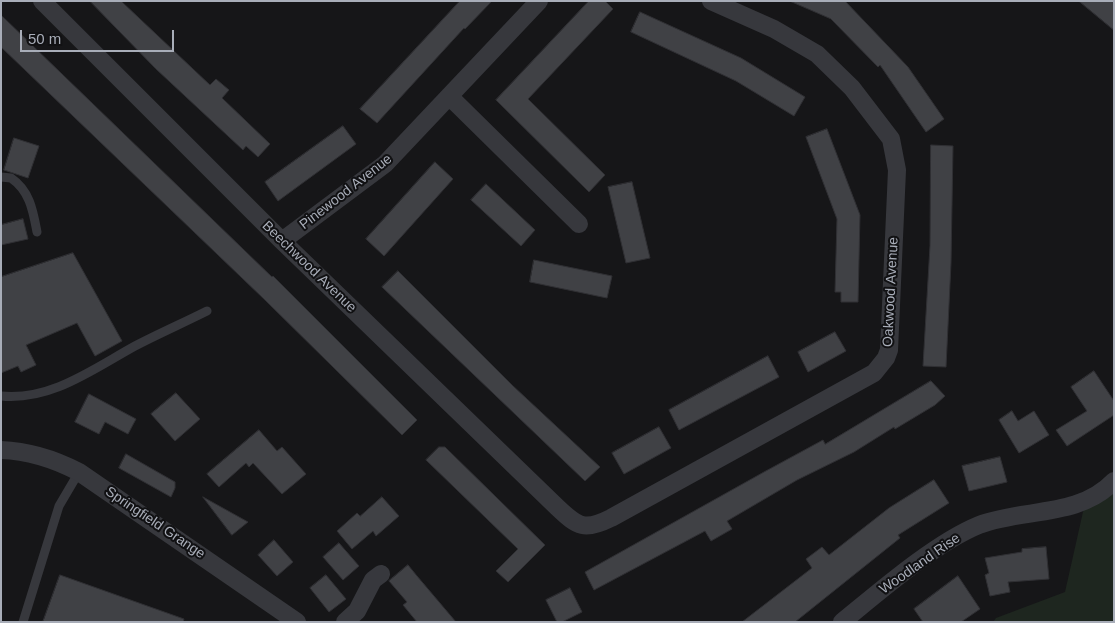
<!DOCTYPE html>
<html>
<head>
<meta charset="utf-8">
<style>
  body { margin:0 }
  #map { position:relative; width:1115px; height:623px; overflow:hidden; background:#161618; font-family:Arial,sans-serif }
  canvas { display:block }
  .frame { position:absolute; inset:0; border:2px solid #a8adb8; pointer-events:none }
  .scale { position:absolute; left:20px; top:30px; width:154px; height:22px; box-sizing:border-box; border:2px solid #a8adb8; border-top:0; padding-left:6px; font-size:15px; line-height:18px; white-space:nowrap; color:#a8adb8; -webkit-text-stroke:4px #111113; paint-order:stroke }
</style>
</head>
<body>
<div id="map">
<canvas width="1115" height="623"></canvas>
<div class="frame"></div>
<div class="scale">50 m</div>
</div>
<script>
const g = document.querySelector('canvas').getContext('2d');
g.lineJoin = 'round';
function paint(path, color) {
  g.fillStyle = color;
  g.fill(path, 'evenodd');
}
function stroke(path, color, width, dash) {
  g.strokeStyle = color;
  g.lineWidth = width;
  g.lineCap = dash ? 'butt' : 'round';
  g.setLineDash(dash || []);
  g.stroke(path);
}
function write(font, color, halo, rows, align = 'center') {
  g.font = font + ' Arial,sans-serif';
  g.lineWidth = 4;
  g.setLineDash([]);
  g.textBaseline = 'middle';
  g.strokeStyle = halo;
  g.fillStyle = color;
  for (const [text, x, y, turn = 0] of rows) {
    g.save();
    g.translate(x, y);
    g.rotate((+turn || 0) * Math.PI / 180);
    g.textAlign = isNaN(turn) ? turn : align;
    if (halo) g.strokeText(text, 0, 0);
    g.fillText(text, 0, 0);
    g.restore();
  }
}
paint(new Path2D(`
  M1114,481V622H993L996,618L1065,592L1085,503Z`), '#1e261f');
const building = new Path2D(`
  M90,1H121L210,85L216,79L229,90L222,98L270,144L258,157L246,146L243,150L156,69Z
  M460,1H492L465,29L464,28L377,123L360,109Z
  M589,1H605L613,9L528,99L605,175L589,192L496,100Z
  M790,1H845L908,67L944,119L926,132L880,65L878,67L831,19Z
  M1079,1H1114V30Z
  M640,12L741,58L805,97L794,116L736,81L631,32Z
  M1,15L272,277L273,276L417,420L402,435L266,301L1,47Z
  M343,126L356,144L278,201L265,182Z
  M827,129L860,215L858,302H841V292H835L837,219L806,137Z
  M14,138L39,146L28,178L4,170Z
  M931,145L953,146L951,263L946,367L923,366L930,246Z
  M435,162L453,179L384,256L366,239Z
  M632,182L650,258L626,263L608,187Z
  M486,184L535,230L521,246L471,200Z
  M23,219L28,239L1,245V225Z
  M73,253L122,341L95,356L77,323L26,345L36,365L21,372L18,366L1,373V277Z
  M534,260L612,276L607,298L530,282Z
  M398,271L512,385L600,467L585,481L382,287Z
  M835,332L846,351L808,372L798,352Z
  M768,356L779,377L679,430L669,410Z
  M1094,371L1114,401V415L1067,446L1056,430L1087,411L1071,387Z
  M931,381L945,396L935,405L895,429L894,427L854,452L797,480L727,521L732,529L711,541L705,531L594,590L585,572L764,472L823,440L825,444Z
  M176,393L200,419L175,441L151,414Z
  M89,394L136,419L128,434L105,422L99,434L75,422Z
  M1012,411L1018,421L1034,411L1049,435L1019,453L999,420Z
  M659,427L671,448L624,474L612,453Z
  M259,430L277,451L282,447L306,474L282,494L253,463L249,467L246,463L219,487L207,474Z
  M439,447H445L545,545L508,582L496,571L518,549L426,460Z
  M126,454L175,482V488L171,497L119,468Z
  M1000,457L1007,482L969,491L962,466Z
  M934,480L949,503L898,535L900,538L795,622H742L812,568L806,559L822,547L829,555L889,508Z
  M203,497L248,522L232,535Z
  M382,497L399,516L376,536L373,531L352,549L337,531L357,513L360,516Z
  M274,540L293,562L277,576L258,555Z
  M339,543L359,566L343,580L323,557Z
  M1046,547L1049,579L1008,582L1010,592L990,596L985,575L989,573L985,558L1022,552V549Z
  M408,565L417,576L456,622H417L403,605L407,602L389,581Z
  M60,575L184,619L183,622H43Z
  M326,575L346,599L329,612L310,588Z
  M958,576L980,609L961,622H923L914,609Z
  M570,588L582,612L562,622H557L546,600Z`);
paint(building, '#404145');
stroke(building, '#303034', 1);
stroke(new Path2D(`
  M1,177L11,178C30,191 33,211 37,232
  M1,396C51,401 93,369 135,346C158,334 183,323 207,311
  M23,622L59,506L79,472`), '#37383d', 9);
stroke(new Path2D(`
  M42,1L282,241L558,508C578,527 585,531 611,518L874,373L886,358L889,350L897,170L891,139L852,88L817,54L774,29L711,1
  M449,96L579,224
  M282,241L385,164L539,1
  M1,450C30,451 54,459 79,472L297,622
  M345,622L357,611L373,580L381,574
  M842,622C880,591 935,543 979,525C1023,508 1079,518 1114,481`), '#37383d', 18);
write('14px', '#a8adb8', '#111113', [
  ["Pinewood Avenue",346,192,-38],
  ["Beechwood Avenue",309,267,44],
  ["Oakwood Avenue",891,292,-87],
  ["Springfield Grange",155,523,34],
  ["Woodland Rise",920,564,-35]
]);
</script>
</body>
</html>
